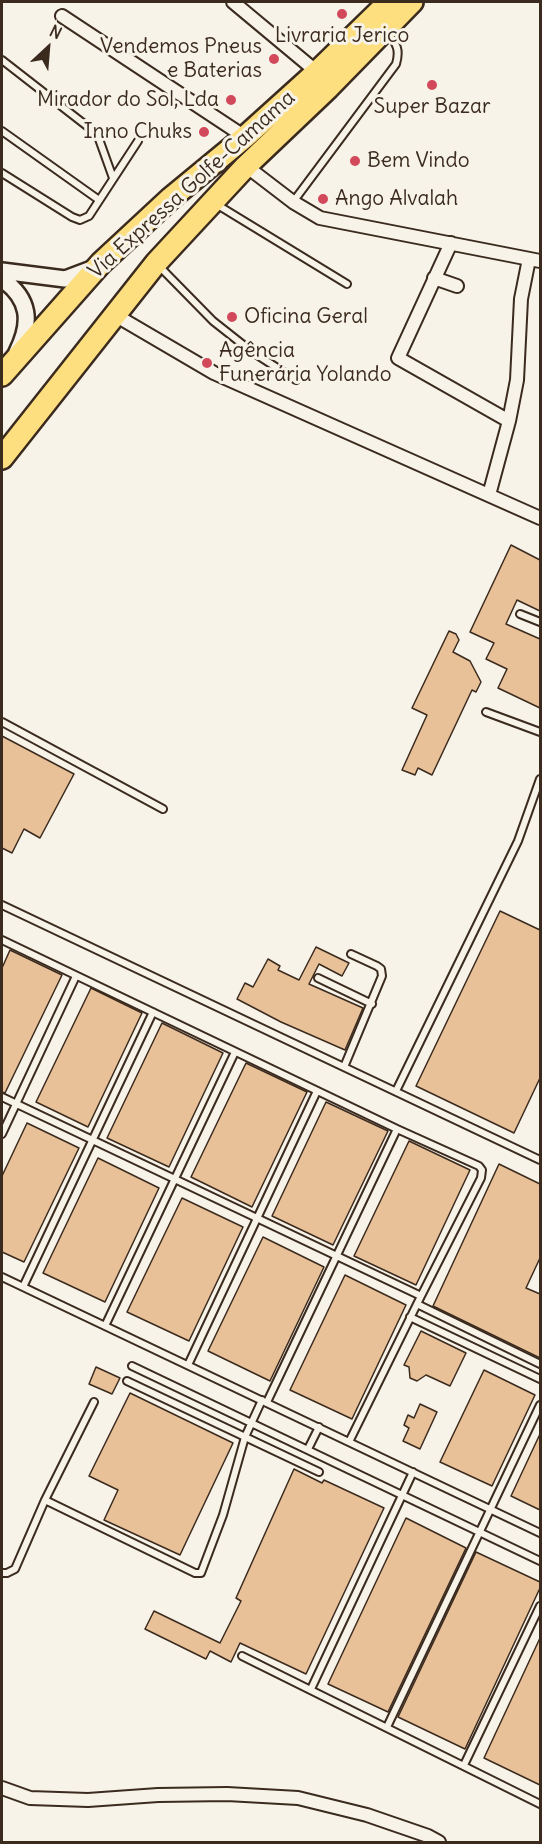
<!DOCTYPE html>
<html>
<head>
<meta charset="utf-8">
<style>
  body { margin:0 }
  #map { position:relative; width:542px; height:1844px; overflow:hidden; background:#f7f3e8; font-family:Delius,sans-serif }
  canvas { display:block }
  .frame { position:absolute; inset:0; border:3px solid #3b2a1e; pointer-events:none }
  .north { position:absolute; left:18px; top:18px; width:60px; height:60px; -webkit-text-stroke:4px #f7f3e8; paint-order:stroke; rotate:26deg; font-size:16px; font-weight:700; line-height:24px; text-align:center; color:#3b2a1e }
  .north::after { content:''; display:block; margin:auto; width:21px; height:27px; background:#3b2a1e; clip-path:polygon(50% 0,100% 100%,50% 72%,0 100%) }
</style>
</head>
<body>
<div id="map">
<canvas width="542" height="1844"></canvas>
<div class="frame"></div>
<div class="north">N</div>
</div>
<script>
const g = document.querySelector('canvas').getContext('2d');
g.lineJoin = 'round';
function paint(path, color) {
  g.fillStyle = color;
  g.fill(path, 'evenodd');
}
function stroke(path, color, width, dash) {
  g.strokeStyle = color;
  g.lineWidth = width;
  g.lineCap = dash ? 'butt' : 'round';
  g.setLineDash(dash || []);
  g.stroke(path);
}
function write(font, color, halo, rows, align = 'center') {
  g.font = font + ' Delius,sans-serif';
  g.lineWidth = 6;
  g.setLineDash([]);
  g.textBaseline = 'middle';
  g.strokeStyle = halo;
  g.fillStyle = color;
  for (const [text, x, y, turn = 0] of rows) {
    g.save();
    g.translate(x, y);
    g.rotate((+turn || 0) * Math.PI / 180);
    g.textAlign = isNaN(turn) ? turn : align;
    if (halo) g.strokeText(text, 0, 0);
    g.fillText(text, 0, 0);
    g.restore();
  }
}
const building = new Path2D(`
  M511,545L540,560V611L517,600L506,624L540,639V708L498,688L507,669L486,659L494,643L470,632Z
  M449,631L456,634L459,640L453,652L470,661L481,682L476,692L472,690L432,775L418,768L415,775L402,770L427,715L412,708Z
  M2,736L74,774L40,838L24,829L12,853L2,848Z
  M500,911L540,930V1078L514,1133L416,1086Z
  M316,947L349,963L342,976L319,964L309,984L363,1008L345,1050L281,1022L237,999L245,983L253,987L268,959L280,966L278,970L299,980Z
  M10,950L62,975L5,1093L2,1092V968Z
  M91,988L142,1013L88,1127L36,1102Z
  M162,1023L223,1053L169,1167L107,1138Z
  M246,1063L307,1092L252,1207L191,1177Z
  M326,1102L388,1131L333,1245L272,1216Z
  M27,1123L79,1148L24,1262L2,1252V1176Z
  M409,1141L470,1170L416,1285L354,1256Z
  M98,1158L159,1188L105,1302L43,1273Z
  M499,1164L540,1184V1258L526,1288L540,1294V1358L433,1306Z
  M182,1198L243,1227L189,1341L127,1312Z
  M263,1237L324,1267L270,1381L208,1351Z
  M345,1275L406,1305L352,1419L290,1390Z
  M421,1331L466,1353L450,1386L426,1375L417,1381L410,1378L409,1367L404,1365Z
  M96,1367L120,1378L112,1394L89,1384Z
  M484,1370L535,1395L492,1486L440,1462Z
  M130,1393L233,1443L180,1555L104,1520L118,1490L89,1476Z
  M420,1404L437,1412L420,1449L403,1441L409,1428L404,1425L408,1415L414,1418Z
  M540,1434V1510L511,1496Z
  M294,1469L322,1483L324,1480L384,1508L306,1674L240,1643L231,1662L210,1651L206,1659L145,1629L154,1611L220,1643L241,1601L236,1598Z
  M406,1518L466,1548L388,1712L328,1684Z
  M476,1552L540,1582V1588L465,1749L398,1717Z
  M540,1638V1785L484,1758Z`);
paint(building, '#e8c198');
stroke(building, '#3b2a1e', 1.5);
const service = new Path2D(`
  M2,60L92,130L99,139L113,178
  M2,131L99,200
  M2,173L72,217L80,220L89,216L138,141
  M293,202L396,64C400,50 397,44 388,34
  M216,204L347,284
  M159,266L213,321L251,351L296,380
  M520,614L540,622
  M486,712L540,732
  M2,722L163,809
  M2,905L540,1160
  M2,940L397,1129L479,1166L482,1170L481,1178L421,1296L349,1442
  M318,978L372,1004
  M344,1067L382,976L381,969L377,966L351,954
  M396,1091L518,841L540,779
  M2,1097L421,1296
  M2,1134L76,976
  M2,1277L540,1533
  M23,1287L153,1012
  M417,1304L540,1364
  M410,1317L540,1379
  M105,1326L235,1052
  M188,1365L317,1091
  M132,1366L540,1561
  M127,1381L319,1472
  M267,1402L397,1129
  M308,1449L319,1427
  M45,1500L195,1573H201L223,1515L245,1437L262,1400
  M2,1573H7L15,1569L45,1500L94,1402
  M242,1656L540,1804
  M311,1689L413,1472
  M387,1727L540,1405
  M464,1765L540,1606`);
const minor = new Path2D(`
  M233,2L317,72
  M62,16L245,137
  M246,166L293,202L320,218L540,261
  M451,243L398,358L509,421L517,380L521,299L529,259
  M434,278L457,286
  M115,315L214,373L540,518
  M489,495L509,421
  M2,1788L30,1798L88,1800L158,1795L227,1794L298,1798L367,1815L428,1836L439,1842`);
const tertiary = new Path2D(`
  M2,271L65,279L94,268
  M2,279C30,299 32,322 17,352`);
const trunk = new Path2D(`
  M2,375L101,263L171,198L245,137L317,72L389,2
  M2,458L156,263L246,166L328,88L412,2`);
stroke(service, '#3b2a1e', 10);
stroke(minor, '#3b2a1e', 16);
stroke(tertiary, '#3b2a1e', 20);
stroke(trunk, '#3b2a1e', 26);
stroke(service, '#f7f3e8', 6);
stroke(minor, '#f7f3e8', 12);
stroke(tertiary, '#f7f3e8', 15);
stroke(trunk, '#fddf80', 21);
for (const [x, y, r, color] of [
  [342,14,6,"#d1495b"],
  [274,59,6,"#d1495b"],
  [432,85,6,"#d1495b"],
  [231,100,6,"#d1495b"],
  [204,132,6,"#d1495b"],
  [355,161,6,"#d1495b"],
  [323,199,6,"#d1495b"],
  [232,317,6,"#d1495b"],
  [207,363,6,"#d1495b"]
]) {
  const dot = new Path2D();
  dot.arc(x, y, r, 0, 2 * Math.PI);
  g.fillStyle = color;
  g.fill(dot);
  stroke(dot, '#f7f3e8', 2);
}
write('21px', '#3b2a1e', '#f7f3e8', [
  ["Livraria Jerico",342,36,"center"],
  ["Vendemos Pneus",262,47,"right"],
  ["e Baterias",262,71,"right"],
  ["Mirador do Sol, Lda",219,100,"right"],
  ["Super Bazar",432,107,"center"],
  ["Inno Chuks",192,132,"right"],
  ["Bem Vindo",367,161],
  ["Ango Alvalah",335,199],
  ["Oficina Geral",244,317],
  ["Agência",219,351],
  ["Funerária Yolando",219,375]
], 'left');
write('21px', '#3b2a1e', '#f7f3e8', [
  ["Via Expressa Golfe-Camama",192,185,-42]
]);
</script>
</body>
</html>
